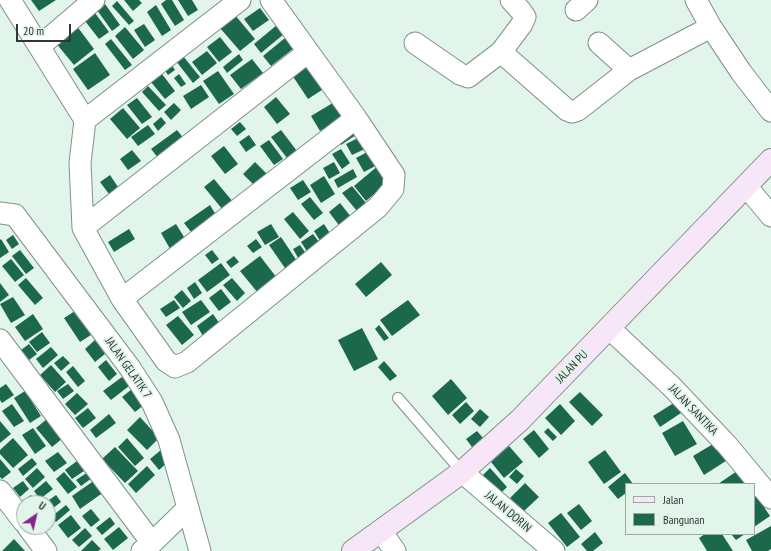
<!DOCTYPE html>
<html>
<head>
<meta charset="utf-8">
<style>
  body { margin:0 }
  #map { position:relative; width:771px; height:551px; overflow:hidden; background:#e1f5eb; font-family:"PT Sans Narrow",sans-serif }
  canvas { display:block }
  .legend { position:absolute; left:625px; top:483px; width:130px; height:52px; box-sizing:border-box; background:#e1f5eb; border:1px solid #9aa9a1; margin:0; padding:5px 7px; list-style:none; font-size:12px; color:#303733 }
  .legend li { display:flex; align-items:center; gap:8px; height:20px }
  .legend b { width:20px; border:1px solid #9aa9a1 }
  .north { position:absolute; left:16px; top:495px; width:40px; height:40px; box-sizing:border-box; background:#e1f5eb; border:1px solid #9aa9a1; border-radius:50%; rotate:34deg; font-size:11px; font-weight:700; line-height:16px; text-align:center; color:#303733 }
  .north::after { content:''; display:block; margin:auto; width:14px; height:18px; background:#87238c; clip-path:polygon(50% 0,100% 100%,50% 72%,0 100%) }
  .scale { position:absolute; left:16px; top:24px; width:55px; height:18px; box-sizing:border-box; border:2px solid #303733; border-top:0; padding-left:5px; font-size:12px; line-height:14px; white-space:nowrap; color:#303733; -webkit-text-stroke:3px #e1f5eb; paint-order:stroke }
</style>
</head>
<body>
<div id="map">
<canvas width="771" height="551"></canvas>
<ul class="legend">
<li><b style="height:5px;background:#f7e6f7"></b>Jalan</li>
<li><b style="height:11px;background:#1b684d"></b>Bangunan</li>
</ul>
<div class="north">U</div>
<div class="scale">20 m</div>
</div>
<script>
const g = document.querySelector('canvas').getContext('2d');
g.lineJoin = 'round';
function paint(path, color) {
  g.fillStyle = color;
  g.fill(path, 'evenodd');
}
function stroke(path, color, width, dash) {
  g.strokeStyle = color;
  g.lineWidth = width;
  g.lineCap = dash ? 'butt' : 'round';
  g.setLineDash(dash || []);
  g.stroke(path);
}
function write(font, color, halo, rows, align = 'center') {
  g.font = font + ' "PT Sans Narrow",sans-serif';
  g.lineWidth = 4;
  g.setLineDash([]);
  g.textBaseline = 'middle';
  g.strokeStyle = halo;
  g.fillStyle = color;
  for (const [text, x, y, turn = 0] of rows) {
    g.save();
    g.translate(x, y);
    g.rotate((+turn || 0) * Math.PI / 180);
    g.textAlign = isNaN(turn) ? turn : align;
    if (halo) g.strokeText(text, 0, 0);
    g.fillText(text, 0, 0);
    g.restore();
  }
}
paint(new Path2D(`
  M31,0H56L39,11Z
  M124,0H139L142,3L133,11Z
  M166,0H172L184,20L175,26L161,4Z
  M178,0H192L198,10L188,16Z
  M117,1L134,21L129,25L112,6Z
  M105,4L120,25L112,31L97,10Z
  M156,5L171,30L162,36L147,12Z
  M260,8L269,20L253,31L244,19Z
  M95,13L109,32L99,39L85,21Z
  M235,15L255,39L240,51L220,28Z
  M144,24L155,40L145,47L134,30Z
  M76,25L94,49L74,65L55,42Z
  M277,25L284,34L261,53L254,44Z
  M125,27L144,50L133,59L115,36Z
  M220,37L232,52L219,62L207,47Z
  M285,38L294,48L271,66L263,56Z
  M111,39L132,65L125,70L105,44Z
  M207,51L217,63L202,75L192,62Z
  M95,53L110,75L88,90L73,69Z
  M239,54L243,60L227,73L223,67Z
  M183,56L200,77L193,83L176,61Z
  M252,59L263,73L241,89L230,75Z
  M171,64L175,70L168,75L164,69Z
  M309,64L325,88L308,99L292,75Z
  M218,71L234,94L219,104L203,81Z
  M162,74L175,91L165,99L151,82Z
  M179,74L186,84L181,87L174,78Z
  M201,85L209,97L191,109L183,96Z
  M148,86L166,105L159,111L142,92Z
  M276,97L290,114L277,124L264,107Z
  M137,98L152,117L142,124L127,105Z
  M336,101L345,115L320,131L311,116Z
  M174,103L181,110L171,120L164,112Z
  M123,108L140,128L127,139L110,119Z
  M161,117L166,123L158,131L153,124Z
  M240,122L246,129L237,136L231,129Z
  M148,125L155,134L138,146L131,137Z
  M352,129L356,135L341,145L337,138Z
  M177,130L185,140L159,159L151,149Z
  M281,130L300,155L290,162L271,137Z
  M249,135L256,145L246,152L239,142Z
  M362,136L367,148L352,155L346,144Z
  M269,140L283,159L274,165L260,146Z
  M224,146L238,164L225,174L211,156Z
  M341,149L350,163L342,169L332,154Z
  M373,149L381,163L364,172L356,158Z
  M132,150L141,161L128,170L120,159Z
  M255,162L267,174L255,186L243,174Z
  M334,162L340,173L329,179L323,168Z
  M379,165L391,180L366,201L354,186Z
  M353,169L357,177L338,188L334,180Z
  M110,175L118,187L109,194L100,182Z
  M324,176L335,194L321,203L310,185Z
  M214,179L233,202L223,210L204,187Z
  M303,180L311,192L298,200L290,188Z
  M352,186L366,203L357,211L342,193Z
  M310,197L323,213L314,220L301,204Z
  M340,203L355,222L344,232L329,212Z
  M210,205L216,215L191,232L184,223Z
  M293,212L309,231L300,239L284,219Z
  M176,224L189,245L173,254L161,233Z
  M271,224L279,237L265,245L257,232Z
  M324,224L333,238L322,244L314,231Z
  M129,229L135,239L114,252L108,242Z
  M313,234L323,247L310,256L301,242Z
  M13,235L19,244L12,249L6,240Z
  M281,237L299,264L287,271L269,245Z
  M1,239L9,252L0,258V240Z
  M256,239L262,247L253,253L247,246Z
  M300,245L309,258L301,263L293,249Z
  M20,250L34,268L26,274L12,256Z
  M212,250L219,259L212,264L205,255Z
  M234,256L239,262L231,268L226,262Z
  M260,256L277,278L258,293L240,271Z
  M11,259L24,275L15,282L2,266Z
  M381,262L392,275L366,297L355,284Z
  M221,263L230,275L207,292L198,280Z
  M26,278L43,298L35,305L18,285Z
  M232,278L245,293L237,301L223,285Z
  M195,282L202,293L194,299L187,288Z
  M0,283L9,295L0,302Z
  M221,289L231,302L219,311L209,298Z
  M182,290L191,301L183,308L174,297Z
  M13,297L25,315L11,323L0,304Z
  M174,300L180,308L166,317L160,309Z
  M201,300L210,312L191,325L182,312Z
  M408,300L420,315L392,336L380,320Z
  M75,311L91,335L80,342L64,318Z
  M33,314L43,329L25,341L15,327Z
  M213,314L220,324L203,336L197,326Z
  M178,316L194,335L182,345L166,325Z
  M379,325L389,338L384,341L375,329Z
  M362,328L378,359L354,371L338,340Z
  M42,332L50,343L37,352L29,342Z
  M95,340L105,354L95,362L85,349Z
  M29,344L37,354L29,360L21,350Z
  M51,347L58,355L43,368L36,359Z
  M63,356L70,363L61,371L54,363Z
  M106,360L117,374L109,381L98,367Z
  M384,361L397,376L390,381L378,367Z
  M51,365L66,382L55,392L40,375Z
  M73,366L85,381L78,387L66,372Z
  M122,377L129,386L111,400L103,391Z
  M451,379L467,398L448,415L432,396Z
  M6,384L14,395L2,403L0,400V388Z
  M68,384L74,391L63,399L57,391Z
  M132,389L144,405L135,412L122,397Z
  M25,391L41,416L30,423L14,398Z
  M580,392L603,415L592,426L569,402Z
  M77,393L88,404L75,415L65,404Z
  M677,401L684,411L660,427L653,416Z
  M466,402L474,411L460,424L452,415Z
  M12,404L24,421L14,427L2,411Z
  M560,404L575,421L561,435L545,418Z
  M88,408L96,418L83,428L75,418Z
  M480,409L489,417L480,427L471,419Z
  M109,414L116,423L96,438L90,430Z
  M140,417L159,438L147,450L127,430Z
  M47,419L63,438L52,447L36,428Z
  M0,421L11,434L0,443Z
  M683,421L697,444L675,456L662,433Z
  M33,428L46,446L35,454L22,435Z
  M548,428L557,437L553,441L544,432Z
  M534,430L549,449L539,458L523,439Z
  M477,431L483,438L472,447L466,439Z
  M13,438L28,455L13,468L0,454V450Z
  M127,438L144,458L135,466L118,447Z
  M718,441L729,459L704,475L693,456Z
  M509,446L523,462L504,478L491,462Z
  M115,447L138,471L125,483L102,459Z
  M161,450L170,460L159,470L150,459Z
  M605,450L621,472L604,484L588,462Z
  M58,452L67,463L54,472L45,461Z
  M32,458L37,464L23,476L18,469Z
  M0,459L11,472L2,479L0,477Z
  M77,461L84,471L72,479L65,470Z
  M147,466L155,475L136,493L128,484Z
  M37,468L45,477L33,488L25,479Z
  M490,468L507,487L499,495L482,476Z
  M516,469L524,476L517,484L509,477Z
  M740,469L749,481L744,484H718Z
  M64,472L77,487L68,494L56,479Z
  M88,472L92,478L81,486L76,480Z
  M625,473L633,484H626V493L618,499L608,487Z
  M95,480L104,492L80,509L72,496Z
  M23,481L29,489L20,497L13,488Z
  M46,481L53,489L40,499L34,491Z
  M525,483L539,497L524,511L510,498Z
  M754,492L770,516L754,527Z
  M31,495L36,503H23L22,501Z
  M56,495L61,502L48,512V503H45Z
  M579,504L592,521L581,530L567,513Z
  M66,505L70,510L56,522L51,517Z
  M91,509L100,520L91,527L82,516Z
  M561,513L580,537L567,547L548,523Z
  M71,515L81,528L68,538L58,525Z
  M110,517L115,524L102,535L96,528Z
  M771,526V549L768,551H752L746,540Z
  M119,527L128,538L113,550L104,539Z
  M85,528L92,536L79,547L72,540Z
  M595,532L603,543L593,551H587L581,544Z
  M705,534H722L733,551H707L699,538Z
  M731,534H745L736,540Z
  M14,539L25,551H2Z
  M92,540L101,549L98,551H81Z`), '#1b684d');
const lane = new Path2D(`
  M398,398L462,472`);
const street = new Path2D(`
  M10,0L85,120L80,163L83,228L122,299L166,361L175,367L187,362L378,207L393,189L394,175L356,118L271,0
  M511,0L521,11L525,17L522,24L501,52L567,110L572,112L578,110L629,70L711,27L741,72L771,111
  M696,0L711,27
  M576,10L587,0
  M415,43L460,74L468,77L501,52
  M599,43L629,70
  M40,46L94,0
  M85,120L240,0
  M746,186L771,216
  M0,213L15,215L130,368L152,402L169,440L200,551
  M83,228L308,52
  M122,299L356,118
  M609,328L671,386L727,445L771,498
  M0,340L152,543
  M462,472L554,551
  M0,491L24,522
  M28,527L46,551
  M381,531L395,551
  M142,551L152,543L188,508`);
const secondary = new Path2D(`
  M353,551L462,472L520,420L771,160`);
stroke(lane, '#809189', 12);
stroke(street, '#809189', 23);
stroke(secondary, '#809189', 24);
stroke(lane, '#fff', 10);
stroke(street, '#fff', 21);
stroke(secondary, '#f7e6f7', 22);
write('12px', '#303733', '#e1f5eb', [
  ["JALAN PU",572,367,-46],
  ["JALAN GELATIK 7",128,368,55],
  ["JALAN SANTIKA",693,410,46],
  ["JALAN DORIN",508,512,40]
]);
</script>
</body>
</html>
